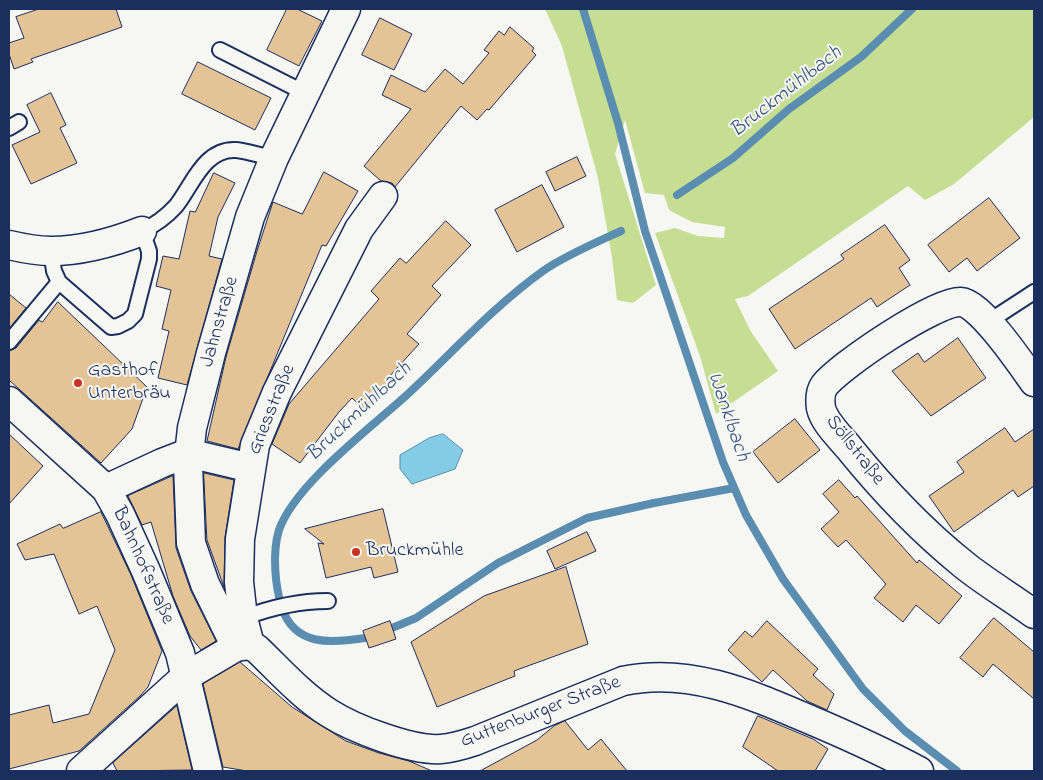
<!DOCTYPE html>
<html>
<head>
<meta charset="utf-8">
<style>
  body { margin:0 }
  #map { position:relative; width:1043px; height:780px; overflow:hidden; background:#f6f6f2; font-family:"Indie Flower",sans-serif }
  canvas { display:block }
  .frame { position:absolute; inset:0; border:10px solid #1b2f5e; pointer-events:none }
</style>
</head>
<body>
<div id="map">
<canvas width="1043" height="780"></canvas>
<div class="frame"></div>
</div>
<script>
const g = document.querySelector('canvas').getContext('2d');
g.lineJoin = 'round';
function paint(path, color) {
  g.fillStyle = color;
  g.fill(path, 'evenodd');
}
function stroke(path, color, width, dash) {
  g.strokeStyle = color;
  g.lineWidth = width;
  g.lineCap = dash ? 'butt' : 'round';
  g.setLineDash(dash || []);
  g.stroke(path);
}
function write(font, color, halo, rows, align = 'center') {
  g.font = font + ' "Indie Flower",sans-serif';
  g.lineWidth = 4;
  g.setLineDash([]);
  g.textBaseline = 'middle';
  g.strokeStyle = halo;
  g.fillStyle = color;
  for (const [text, x, y, turn = 0] of rows) {
    g.save();
    g.translate(x, y);
    g.rotate((+turn || 0) * Math.PI / 180);
    g.textAlign = isNaN(turn) ? turn : align;
    if (halo) g.strokeText(text, 0, 0);
    g.fillText(text, 0, 0);
    g.restore();
  }
}
paint(new Path2D(`
  M545,9H1034V117L954,184L925,200L908,186L748,296L735,299L750,330L778,371L716,414L700,356L655,233L675,228L698,236L724,238L725,227L692,222L669,210L664,195L645,193L625,120L615,154L656,285L633,303L617,300L612,257L598,178L562,46Z`), '#c5de94');
const water = new Path2D(`
  M443,434L463,450L455,469L412,484L400,469V455L429,438Z`);
paint(water, '#84cbe5');
stroke(water, '#5a8daf', 1);
stroke(new Path2D(`
  M583,9L618,123L645,231L723,462L746,515L783,579L863,689L905,731L957,771
  M677,195L733,158L789,109L861,57L912,9
  M392,628L416,618L498,563L587,518L654,503L734,488
  M365,638C332,643 295,647 282,608C275,586 272,553 279,530C295,484 372,427 409,393C453,352 494,306 543,271C564,256 597,242 621,231`), '#5a8daf', 8);
const building = new Path2D(`
  M39,9H116L122,27L31,59L33,62L14,69L9,54V43L24,38L16,17Z
  M287,9H297L322,21L299,66L267,50Z
  M380,18L412,34L394,70L362,55Z
  M510,27L534,48L532,51L536,55L489,110L487,109L477,120L461,106L395,187L392,183L381,181L364,166L411,109L382,95L391,75L425,92L445,69L463,84L489,53L484,50L499,31L504,35Z
  M198,62L271,98L255,130L182,94Z
  M51,93L66,125L60,128L77,163L31,184L12,145L40,132L27,105Z
  M577,157L586,176L555,191L546,172Z
  M324,172L358,191L326,246L322,245L238,449L207,441L226,357L257,251L273,202L302,214Z
  M214,173L235,183L218,217L209,256L222,259L187,385L158,378L169,331L162,329L171,290L156,286L163,256L179,259L190,211L195,212Z
  M542,185L564,227L517,252L495,210Z
  M989,198L1020,238L977,271L967,258L949,272L928,245Z
  M446,221L471,245L432,286L441,295L407,334L419,344L388,378L391,381L365,410L352,398L339,412L300,463L272,444L289,404L379,299L371,291L400,258L406,263Z
  M885,225L910,260L899,268L910,285L877,307L871,298L795,349L769,309L844,259L841,255Z
  M9,294L26,308L9,329Z
  M58,302L147,387L132,429L101,463L9,380V351L16,348L39,320L42,322Z
  M958,338L986,378L931,416L892,371L918,353L924,362Z
  M795,419L820,450L778,483L753,452Z
  M1005,428L1015,442L1034,429V486L1018,497L1013,490L954,532L929,496L964,472L957,462Z
  M9,434L43,466L9,504Z
  M204,473L234,480L225,537L224,587L207,540Z
  M173,476L176,548L191,591L216,641L201,650L190,636L173,596L151,522L142,525L128,496Z
  M839,480L855,498L857,496L917,563L919,560L962,596L939,624L916,605L903,622L874,598L886,584L846,540L838,547L821,529L839,512L823,494Z
  M383,509L398,572L374,578L371,567L326,578L318,543L324,544L305,529Z
  M101,512L131,575L162,651L148,687L140,696L79,751L9,769V715L49,705L53,723L89,714L115,650L97,606L79,614L54,554L25,560L17,544L60,524L63,528Z
  M587,532L596,551L555,569L547,551Z
  M566,567L588,644L514,671L515,676L437,707L411,642L484,596Z
  M994,618L1034,652V699L993,664L983,677L960,658Z
  M390,621L396,639L369,648L363,631Z
  M767,621L818,669L813,675L834,694L827,710L807,701L773,670L762,682L728,650L745,631L752,637Z
  M240,662L292,707L346,741L379,753L409,761L432,771H247L223,767L203,684Z
  M177,706L192,770L117,771L113,763Z
  M758,716L813,739L828,749L815,771H778L743,747Z
  M565,721L588,750L601,739L627,771H480L537,740L554,726Z`);
paint(building, '#e4c396');
stroke(building, '#1b2f5e', 1);
const service = new Path2D(`
  M220,50L305,93
  M9,128L19,122
  M51,251L54,271L59,282L111,327L118,326L128,321L135,314L149,259V251L142,231C155,225 166,217 176,206C192,186 204,148 236,150C248,151 261,156 274,158
  M988,322L1034,292
  M9,342L59,282
  M243,618C272,607 298,601 328,601`);
const minor = new Path2D(`
  M9,245C22,248 37,251 51,251C81,251 114,242 142,231
  M1034,382C1022,365 980,303 961,302C937,300 839,366 824,386C820,392 820,401 821,408C824,422 840,437 849,448C883,490 921,530 963,564C985,582 1011,597 1034,614
  M106,489L162,463L188,453L251,468
  M250,645L243,618L239,582L240,539L255,445L277,392L359,229L383,196
  M236,647L205,584L191,543L188,464L192,428L211,353L250,217L274,158L346,9
  M81,771L185,677`);
const tertiary = new Path2D(`
  M185,677L236,647L250,645L257,649C280,671 302,696 329,713C354,729 412,751 441,749C453,748 463,745 475,741L623,681C687,667 748,693 806,718C844,734 882,751 919,771`);
const secondary = new Path2D(`
  M9,401L106,489L120,514L146,571L180,653L208,771`);
stroke(service, '#1b2f5e', 18);
stroke(minor, '#1b2f5e', 31);
stroke(tertiary, '#1b2f5e', 31);
stroke(secondary, '#1b2f5e', 31);
stroke(service, '#f6f6f2', 14);
stroke(minor, '#f6f6f2', 28);
stroke(tertiary, '#f6f6f2', 28);
stroke(secondary, '#f6f6f2', 28);
for (const [x, y, r, color] of [
  [78,383,5,"#c8321e"],
  [356,552,5,"#c8321e"]
]) {
  const dot = new Path2D();
  dot.arc(x, y, r, 0, 2 * Math.PI);
  g.fillStyle = color;
  g.fill(dot);
  stroke(dot, '#f6f6f2', 2);
}
write('20px', '#1b2f5e', '#f6f6f2', [
  ["Jahnstraße",221,322,-74],
  ["Griesstraße",273,410,-68],
  ["Söllstraße",854,451,52],
  ["Bahnhofstraße",142,566,66],
  ["Guttenburger Straße",541,713,-21]
]);
write('20px', '#1b2f5e', '#f6f6f2', [
  ["Gasthof",88,372],
  ["Unterbräu",88,395],
  ["Bruckmühle",366,552]
], 'left');
write('italic 21px', '#355680', '#f6f6f2', [
  ["Bruckmühlbach",787,93,-38],
  ["Bruckmühlbach",360,413,-43],
  ["Wanklbach",727,417,71]
]);
</script>
</body>
</html>
